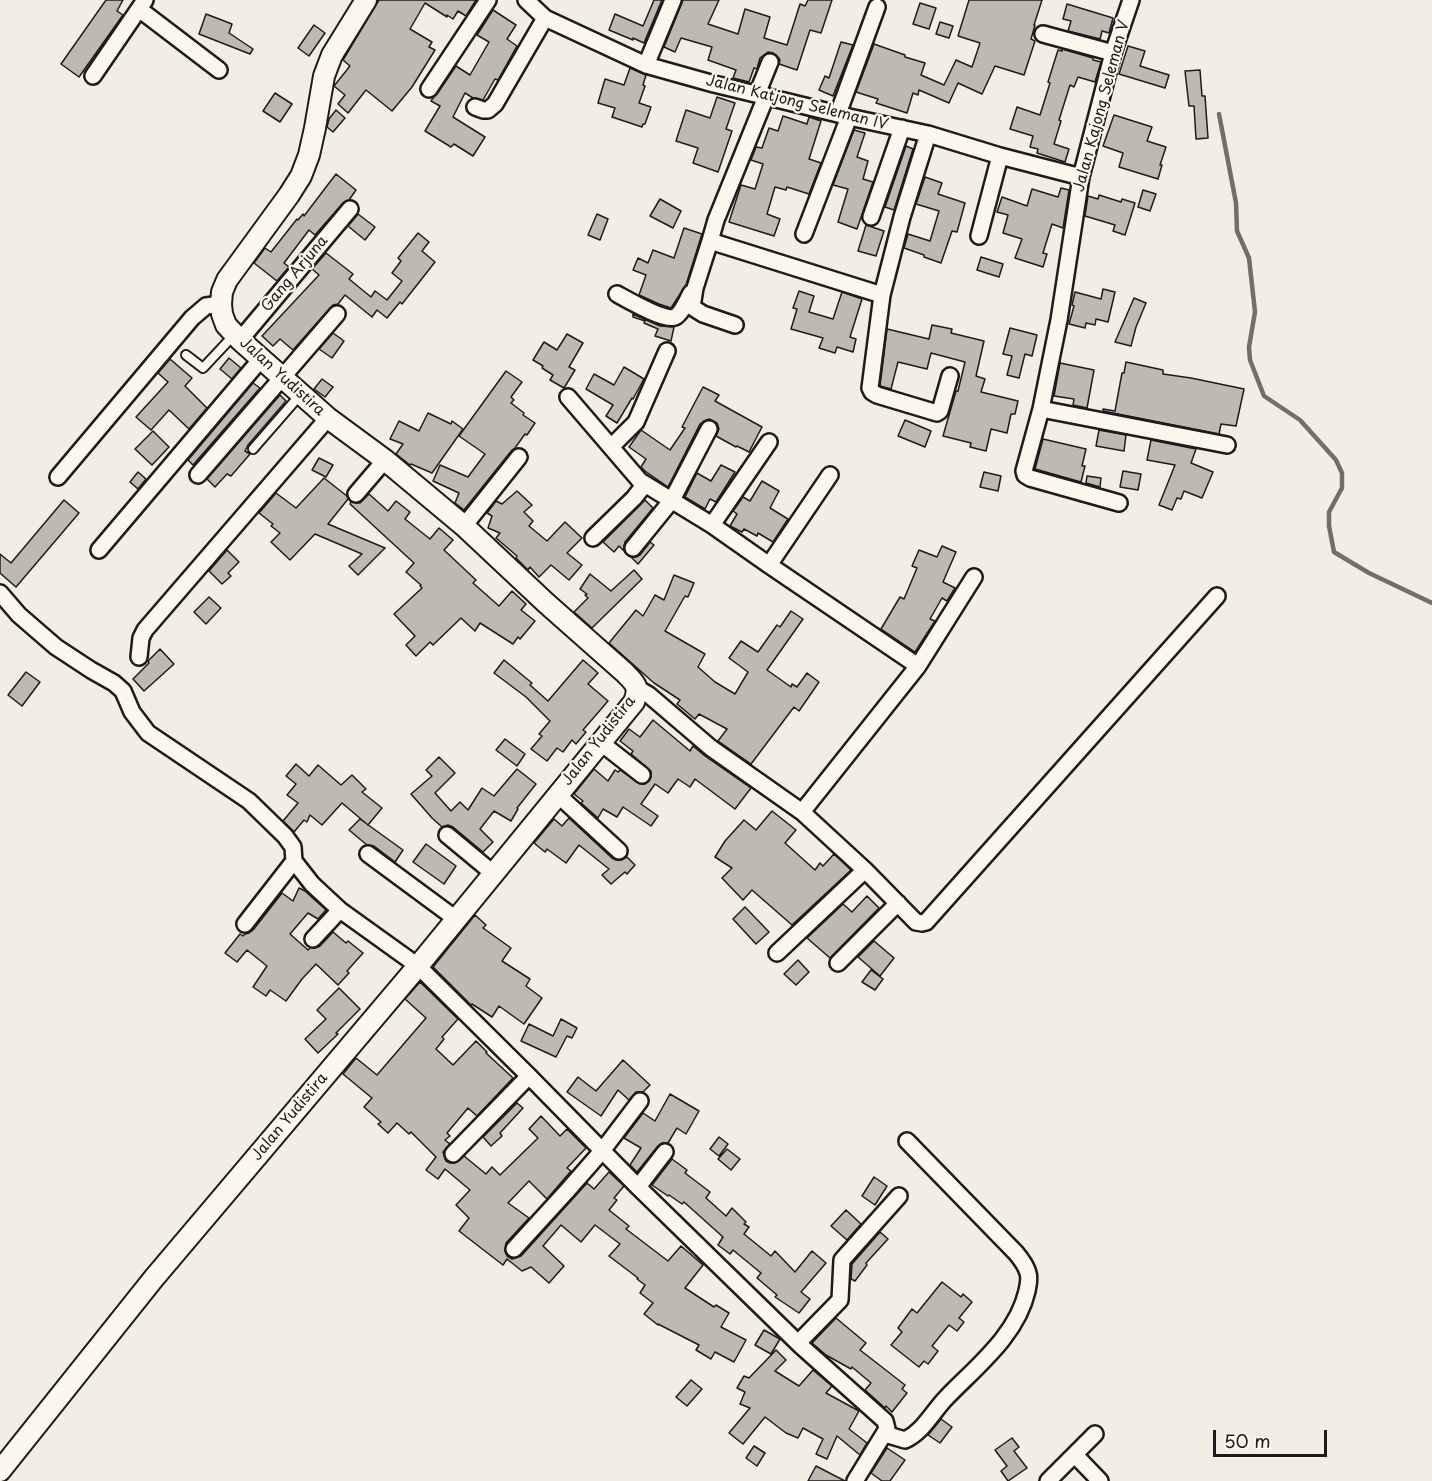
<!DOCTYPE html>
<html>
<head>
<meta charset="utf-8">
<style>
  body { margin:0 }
  #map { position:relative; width:1432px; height:1481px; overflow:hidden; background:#f2eee4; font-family:"Playpen Sans",sans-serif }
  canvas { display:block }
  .scale { position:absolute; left:1213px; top:1430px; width:114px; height:27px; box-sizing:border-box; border:3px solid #1c1c1c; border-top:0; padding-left:8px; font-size:18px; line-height:21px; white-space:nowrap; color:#1c1c1c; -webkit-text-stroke:4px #fbf7ec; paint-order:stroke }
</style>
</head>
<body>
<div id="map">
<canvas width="1432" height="1481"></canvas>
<div class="scale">50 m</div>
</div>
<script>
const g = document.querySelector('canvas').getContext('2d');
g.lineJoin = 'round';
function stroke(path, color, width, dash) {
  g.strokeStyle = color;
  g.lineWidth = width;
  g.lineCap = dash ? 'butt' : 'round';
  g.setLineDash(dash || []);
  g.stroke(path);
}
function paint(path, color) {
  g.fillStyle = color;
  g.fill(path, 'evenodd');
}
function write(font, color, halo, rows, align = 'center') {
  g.font = font + ' "Playpen Sans",sans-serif';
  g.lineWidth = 4.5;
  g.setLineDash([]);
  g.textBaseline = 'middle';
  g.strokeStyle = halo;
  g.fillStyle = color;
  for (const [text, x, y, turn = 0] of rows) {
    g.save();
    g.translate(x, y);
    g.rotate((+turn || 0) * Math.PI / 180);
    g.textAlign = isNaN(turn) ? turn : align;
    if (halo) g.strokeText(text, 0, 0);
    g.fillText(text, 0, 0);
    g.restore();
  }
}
stroke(new Path2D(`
  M1219,114L1236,203L1237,231L1249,258L1255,312L1249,347L1250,360L1264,396L1300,420L1336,460L1342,473V488L1329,512V526L1334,552L1369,573L1432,603`), '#716f6b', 4.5);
const building = new Path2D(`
  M106,0H123L117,11L123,15L79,77L61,64Z
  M379,0H476L466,16L458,11L453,19L447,15V17L425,3L410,29L432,42L429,47L435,50L412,87L392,111L366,90L348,113L338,104L345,95L334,86L350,66L343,60Z
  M654,0H662L644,43L633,38V40L609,30L615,14L643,26Z
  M683,0H719L708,24L738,34L745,9L770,17L764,38L787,45L800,4L805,6L808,0H832L821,33L810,30L797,70L779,64L780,60L777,56L773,53L768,52L760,58L757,69L754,68L749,82L733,78L736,70L708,60L712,47L681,38L675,52L664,47Z
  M969,0H1042L1034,25H1035L1031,39L1035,41L1024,75L995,66L982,94L958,83L949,103L919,90L918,95L913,93L907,113L876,103L878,99L856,92L874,44L905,55V57L925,63L921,75L944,85L956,60L972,67L980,43L958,36Z
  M920,3L936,8L929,29L913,24Z
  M1067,4L1113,18L1109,33L1102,31L1100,39L1068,31L1071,21L1063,19Z
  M493,10L516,25L507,39L517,46L498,80L495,79L483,100L473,98L465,93L453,117L485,137L473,156L454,144L451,147L425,131L440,106L431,101L433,98L437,94L456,66L470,75L489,42L477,35Z
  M206,14L232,24L229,33L253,49L250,54L199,34Z
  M940,22L953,26L949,38L936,34Z
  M314,25L325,33L309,56L298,48Z
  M841,42L853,45L833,96L819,90L825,76L829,78Z
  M1128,46L1145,51L1140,66L1169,75L1165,88L1119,74Z
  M1062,49L1093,58V60L1101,62L1095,82L1078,77L1074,87L1070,85L1059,120L1061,121L1054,144L1069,149L1065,162L1037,153L1038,149L1030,147L1033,136L1010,129L1017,107L1040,115L1050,83L1048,82L1058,50L1062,51Z
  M630,68L646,75L643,85L645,86L639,103L651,107L645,124H643L642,127L612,117L615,108L598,103L605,79L624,85Z
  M1200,70L1202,96H1205L1208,138L1196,139L1194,106H1189L1185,71Z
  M275,93L292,104L280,122L263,111Z
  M717,97L735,103L726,129L732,131L718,172L693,163L698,148L676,141L686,110L710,118Z
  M336,110L345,118L333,132L327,127L329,119Z
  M1114,115L1152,127L1147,141L1166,147L1160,165H1162L1158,179L1119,167L1123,153L1103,146Z
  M783,116L807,124L809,117L821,121L809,159L821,163L809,194L787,187L786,190L775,187L767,214L780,219L774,236L729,222L741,185L755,189L763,164L751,160L756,147L762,148L769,128L778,131Z
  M854,130L865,133L857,157L868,161L863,179L873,182L857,229L838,222L848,189L833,185Z
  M906,146L913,149L894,210L885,207Z
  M336,174L356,190L349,200L343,203L315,235L309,230L284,263L289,267L277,281L254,263L265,248L271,252L297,219L298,220L303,214L304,216Z
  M925,177L942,183L938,194L965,203L957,232L952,231L941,263L924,257V255L904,248L908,234L930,241L939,211L916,204Z
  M1061,188L1069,190L1063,228L1052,224L1043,253L1047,254L1043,267L1015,258L1022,239L1003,233L1008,215L997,212L1002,197L1027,206L1032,189L1058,197Z
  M1143,190L1156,194L1150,211L1138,207Z
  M1099,195L1121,202L1122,199L1135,203L1125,235L1113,231L1115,225L1085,216L1088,196L1098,199Z
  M660,199L681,211L673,228L650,216Z
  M358,214L375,227L365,240L348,226Z
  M597,214L608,219L600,240L588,235Z
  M866,225L884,231L876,256L858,251Z
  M684,228L702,234L686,285L671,308L659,304L639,295L646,275L633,270L638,258L648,263L653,250L674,258Z
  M418,233L429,242L422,251L435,262L402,304L400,302L387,318L377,310L372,317L345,295L338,304L333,305L330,308L293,350L280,339L273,346L262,336L319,275L312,269L326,253L353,274L349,279L371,297L375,291L387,300L402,281L392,273L401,261L398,258Z
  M981,257L1003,264L999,277L977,270Z
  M1103,289L1115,292L1108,322L1096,319L1095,325L1086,323L1085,328L1069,324L1074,306L1072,305L1075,292L1101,299Z
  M799,291L814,296L809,312L833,319L842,292L862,299L850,337L856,339L853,352L837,347L835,353L819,348L823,338L791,329L797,309L793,308Z
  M1134,298L1146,303L1136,327L1131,346L1115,342Z
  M633,314L660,326L674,327L671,341L655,336L658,329L644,323L645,321L633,317Z
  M932,325L952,329L951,333L984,341L976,376L985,379L981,392L1018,401L1015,414H1011L1007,433L991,429L986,451L970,447L971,443L943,436L956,391H958L965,362L931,353L927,369L898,362L891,389L880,386L887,329L929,339Z
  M1010,328L1037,335L1032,356L1025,354L1019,378L1007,375L1012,356L1003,354Z
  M333,333L344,341L332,358L319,349Z
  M567,334L583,343L569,367L575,370L564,388L550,380L553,375L542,368L543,366L533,360L544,342L557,350Z
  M229,358L241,368L232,379L220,369Z
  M170,359L192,378L185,386L207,408L189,429L169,410L151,430L136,417L168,382L158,373Z
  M1126,362L1163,370V374L1191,378L1244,389L1236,426L1221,424L1219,434L1103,411V409L1115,411L1122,373H1124Z
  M1060,363L1094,370L1087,408L1073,405L1074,399L1054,396Z
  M624,367L644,379L633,399L632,398L617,423L606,416L613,405L586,389L594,374L614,385Z
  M506,371L522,382L511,397L514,400L511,403L524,413L523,415L535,423L527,435L525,434L515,448L512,450L464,510L455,503L459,493L433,481L440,465L468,477L485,454L459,436Z
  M322,379L333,387L325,397L314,389Z
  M253,383L260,388L193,465L188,460Z
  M703,387L719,395L715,401L762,427L749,452L737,446L736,447L716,436L719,429L717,423L709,419L704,421L700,424L668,487L645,471L641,467L646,459L629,447L641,430L670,450L685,428L682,427Z
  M280,395L286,401L248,445L245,451L250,454L231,476L227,474L215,487L207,479Z
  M428,413L451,424L452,421L463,429L432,473L411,464L410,465L396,454L403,444L390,439L399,421L419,431Z
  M905,420L931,431L925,447L898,436Z
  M1099,430L1126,435L1124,451L1096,446Z
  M153,431L169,447L152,465L135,449Z
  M1043,439L1086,449L1082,466H1085L1081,482L1035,469Z
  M1151,440L1196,449L1191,463L1213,472L1202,498L1184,491L1181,499L1177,498L1172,510L1159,505L1175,465L1147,460Z
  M319,458L333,465L326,477L312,470Z
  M721,465L735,472L716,502L710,499L705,509L685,497L697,473L711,481Z
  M1123,471L1141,474L1138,490L1120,487Z
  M138,472L146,479L138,489L130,482Z
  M984,472L1001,476L998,491L980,487Z
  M1087,476L1101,478L1100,487L1086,483Z
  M324,478L347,496L348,499L328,524L385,548L358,575L349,566L362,554L315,534L290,560L271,542L280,533L271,526L273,524L259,513L276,493L296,508Z
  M762,481L779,491L770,508L788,519L773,542L758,533L757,536L744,529L742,532L730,526L737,514L733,511L743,497L750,501Z
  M517,491L532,505L524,512L533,521L529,526L547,541L565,522L582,538L567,553L582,565L569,580L551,565L539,577L530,567L528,570L516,558L517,556L496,538L500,533L488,528L492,516L487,513L496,501L502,504Z
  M369,494L388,511L396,501L410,512L405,519L430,539L439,528L453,540L444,550L476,580L473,583L499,606L512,591L526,604L521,610L535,621L520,639L518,637L513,644L480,623L475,631L461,618L433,645L430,642L416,656L406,645L415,636L394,614L422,588L420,586L421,585L406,572L414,563L350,504L351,502L360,503Z
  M64,500L79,513L16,587L0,573V554L11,563Z
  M645,500L653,508L625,542L624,546V551L619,546L614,552L603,542Z
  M650,542L654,545L638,564L631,557H636L640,555Z
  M942,546L956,552L943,582L955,588L947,601L942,598L930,619L935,621L915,652L881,629L900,597L904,599L917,568L912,566L919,550L937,557Z
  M227,550L239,562L228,573L231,576L222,584L209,571Z
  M634,570L642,579L592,628L574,612L588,598L585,595L587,594L580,589L590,574L611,591Z
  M674,575L694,583L688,597L685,596L665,631L705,654L698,667L715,682L735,694L748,672L729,658L741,641L758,652L777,625L780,627L791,611L803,619L767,670L791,687L792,684L797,687L807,673L819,682L799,711L794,707L751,764L718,741L727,729L699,714L695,719L677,704L680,700L654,683L609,643L636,610L643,616L655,595L664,600Z
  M209,597L221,608L206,624L194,612Z
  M160,649L174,664L144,691L133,679L149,663L148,661Z
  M504,660L532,683L530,685L548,701L583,660L598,673L588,684L608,701L583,730L586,732L576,744L572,740L563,752L557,748L547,761L531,749L542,736L539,734L550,721L526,697L494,673Z
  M26,672L40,682L22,706L8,695Z
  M653,720L690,751L693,746L705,756L751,788L735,809L695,779L690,787L678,779L668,793L655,784L641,804L658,816L651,826L623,807L617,817L603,809L598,818L581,803L583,801L574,794L594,769L608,781L615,770L618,772L620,770L640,784H645L649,781L651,777V771L631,754L633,751L620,741L629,729L640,737Z
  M505,739L525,754L517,766L496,750Z
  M439,757L455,773L435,793L451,811L460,802L468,810L482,788L494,796L517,769L536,784L517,808L518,809L511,821L494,811L480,829L493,842L483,852L453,827L448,825L442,827L432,818L411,794L432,776L426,770Z
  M296,764L309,776L318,765L341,785L352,775L366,789L362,792L382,808L368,825L342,803L322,825L310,815L307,822L304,820L294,832L283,821L298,803L287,795L296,784L286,776Z
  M772,811L796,830L785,843L815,870L820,863L823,866L834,854L851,870L792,925L752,890L743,900L722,878L732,868L715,857L725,841L744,820L756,830Z
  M569,818L612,858L616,860H621L627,857L635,865L627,874L625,872L611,884L602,875L609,869L579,845L566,863L547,849L545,852L534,843L554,819L562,826Z
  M360,819L403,850L395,862L374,846L367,845L349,830Z
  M426,844L456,866L444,884L413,862Z
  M299,888L305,891L326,910L318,919L308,913L290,934L308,950L310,948H315L320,946L333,932L346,943L348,941L363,953L347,971L349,973L338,985L316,964L302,979L286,1001L270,990L266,996L253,987L267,966L247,950L237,962L225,953L240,934L243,936L245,934L249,933L253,930L282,893L293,901Z
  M867,896L879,908L830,958L807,938L843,904L852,912Z
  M745,907L769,932L756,944L733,919Z
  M475,915L486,925L483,928L511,948L502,961L530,979L526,986L542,998L524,1024L499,1006L492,1017L472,1004L471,1005L433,967Z
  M874,941L894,958L880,976L858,957Z
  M798,960L809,972L796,985L784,974Z
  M871,970L883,979L875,990L862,982Z
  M420,982L458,1019L442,1037L444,1039L436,1049L453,1065L476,1041L487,1052L486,1053L513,1078L477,1116L468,1108L447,1133L450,1136L445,1140L450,1144L443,1152L446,1161L450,1163H455L464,1156L486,1174L492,1167L500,1175L538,1138L529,1129L541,1116L560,1136L567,1129L586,1148L567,1168L571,1171L547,1199L529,1181L508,1203L529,1218L506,1243L505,1251L507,1256L512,1259L521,1256L587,1183L594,1189L609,1172L624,1186L614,1198L617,1200L609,1210L629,1226L626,1229L668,1261L681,1246L703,1265L685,1288L714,1307L716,1305L729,1313L721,1327L746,1340L734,1362L715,1352L711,1359L696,1350L699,1345L658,1324V1325L644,1314L653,1303L640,1293L645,1285L637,1279L638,1278L609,1256L620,1244L595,1225L581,1242L561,1225L543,1246L564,1266L549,1283L531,1267L522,1271L507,1259L503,1265L459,1231L469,1218L456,1205L470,1190L445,1169L438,1179L426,1170L436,1157L411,1132L409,1134L397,1123L388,1133L378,1124L381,1122L364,1107L372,1098L343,1074L356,1058L377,1075L426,1018L405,999Z
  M339,988L360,1009L336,1033L338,1034L318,1053L305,1039L326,1019L317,1010Z
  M561,1019L577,1028L572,1038L567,1036L556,1057L521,1041L529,1024L553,1036Z
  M623,1060L650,1085L643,1092H636L629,1100L618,1090L601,1116L567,1092L578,1077L596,1091Z
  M670,1094L699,1111L686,1134L677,1128L668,1143H662L658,1146L637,1172L630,1165L641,1148L624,1138L643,1113L655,1121Z
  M517,1103L523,1108L500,1133L502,1136L491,1146L483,1137Z
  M719,1137L728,1144L719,1156L710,1149Z
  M727,1149L740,1159L731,1170L718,1159Z
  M672,1159L687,1170L685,1173L710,1192L706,1198L726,1216L732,1208L746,1222L744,1224L749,1227L744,1234L771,1256L775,1251L795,1272L812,1251L826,1263L801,1292L810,1299L799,1313L775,1297L777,1295L757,1278L761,1273L733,1250L730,1254L718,1245L723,1237L684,1202L682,1204L669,1195L668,1196L652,1185Z
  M874,1177L887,1186L875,1205L862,1196Z
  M846,1210L861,1224L847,1240L831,1226Z
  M880,1232L888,1239L866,1263L867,1265L855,1281L851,1279L852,1264Z
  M942,1282L961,1297L963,1294L972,1302L959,1318L964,1322L957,1331L949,1325L932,1346L938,1351L928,1364L924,1361L919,1367L891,1345L902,1332L898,1328L912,1309L917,1313Z
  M836,1318L866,1343L860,1350L905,1385L902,1389L907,1393L892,1412L886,1406L885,1408L865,1390L871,1383L852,1367L851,1369L826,1355L812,1343Z
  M764,1330L780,1339L771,1354L755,1345Z
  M776,1350L786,1360L775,1371L799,1386L813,1370L832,1386L826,1393L859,1411L849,1429L867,1443L860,1455L837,1436L827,1459L816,1454L823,1439L803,1428L798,1438L786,1433L765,1417L743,1444L729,1433L750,1408L740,1404L745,1392L737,1388L744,1376L749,1378Z
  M691,1380L702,1389L687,1406L676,1397Z
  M941,1419L952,1427L940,1443L928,1435Z
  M1012,1438L1019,1447L1014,1451L1027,1468L1008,1481L1001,1471L1007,1466L995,1450Z
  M754,1446L765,1453L757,1466L746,1458Z
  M887,1448L905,1460L890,1481H882L871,1473Z
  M816,1466L845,1481H808Z`);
paint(building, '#bdbab1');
stroke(building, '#1c1c1c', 1.5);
const lane = new Path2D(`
  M186,355L203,368L233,336
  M253,449L300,395`);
const street = new Path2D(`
  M526,0L545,18L646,65L714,84L838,114L849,117L928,134L1000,156L1081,177
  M139,9L219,70
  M1043,34L1113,53
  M646,65L673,0
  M93,76L145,0
  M429,89L488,0
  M757,94L770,62
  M475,107L483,110H488L495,104L545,18
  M838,114L877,7
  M928,134L902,217L882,295L870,388L872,392L877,395L937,413L940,411L950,376
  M871,217L902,128
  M804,234L849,117
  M979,236L1000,156
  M710,241L882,295
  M617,294C628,300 666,322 675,317C682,313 687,300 691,293
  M735,325L703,314L692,307L695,288L710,241L716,220L763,104L765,95
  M240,340L350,209
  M568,397L640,481L712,525L769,565L918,666L802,812
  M1041,409L1227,445
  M611,447L636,422L667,351
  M198,475L337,314
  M58,477L192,318L206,306L221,304
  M356,494L385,460
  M1119,503L1030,478L1025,475L1024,471L1041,409L1059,320L1081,177L1113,53L1131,0
  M712,525L769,442
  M464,526L519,457
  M593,538L634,498L645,484
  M633,548L672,500L709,429
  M99,550L261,359
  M769,565L830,475
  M0,593L19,615L56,647L91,670L114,683L123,691L132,712L148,733L249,801L285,836L293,847L294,861L312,884L340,910L418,966L529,1076L638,1187L801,1346L885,1421L887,1429L855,1481
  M139,657L141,638L145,630L328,418
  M918,666L974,577
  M637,688L649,695L711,748L802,812L865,870L916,922L922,923L926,922L1217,596
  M600,742L642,775
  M557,794L619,851
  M447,835L494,874
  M368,854L456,919
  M245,924L294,861
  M313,939L340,910
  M777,953L865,870
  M838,963L898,903
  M453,1154L529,1076
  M638,1187L665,1152
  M514,1249L567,1191L602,1151L640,1101
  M798,1343L840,1300L842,1260L899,1196
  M885,1434L905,1440C924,1431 933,1411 947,1397C977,1366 1017,1335 1027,1291C1028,1285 1030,1279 1028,1273C1026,1265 1021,1259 1016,1253L907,1141
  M1075,1455L1100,1481
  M1048,1481L1095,1434`);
const secondary = new Path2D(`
  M0,1471L154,1278L418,966L634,702C640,686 635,683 624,672L546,603L464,526L385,460L328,418L240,340L226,325L222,314L221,304L222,292L227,280L289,195L301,176L309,155L315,128L324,76L332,55L366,0`);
stroke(lane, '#1c1c1c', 12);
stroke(street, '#1c1c1c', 20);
stroke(secondary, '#1c1c1c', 24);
stroke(lane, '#fbf7ec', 8);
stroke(street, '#fbf7ec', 15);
stroke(secondary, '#fbf7ec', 20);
write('15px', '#1c1c1c', '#fbf7ec', [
  ["Jalan Katjong Seleman IV",797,103,14],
  ["Jalan Kajong Seleman V",1102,106,-75],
  ["Gang Arjuna",295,274,-50],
  ["Jalan Yudistira",282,377,42],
  ["Jalan Yudistira",599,741,-52],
  ["Jalan Yudistira",290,1117,-50]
]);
</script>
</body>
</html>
